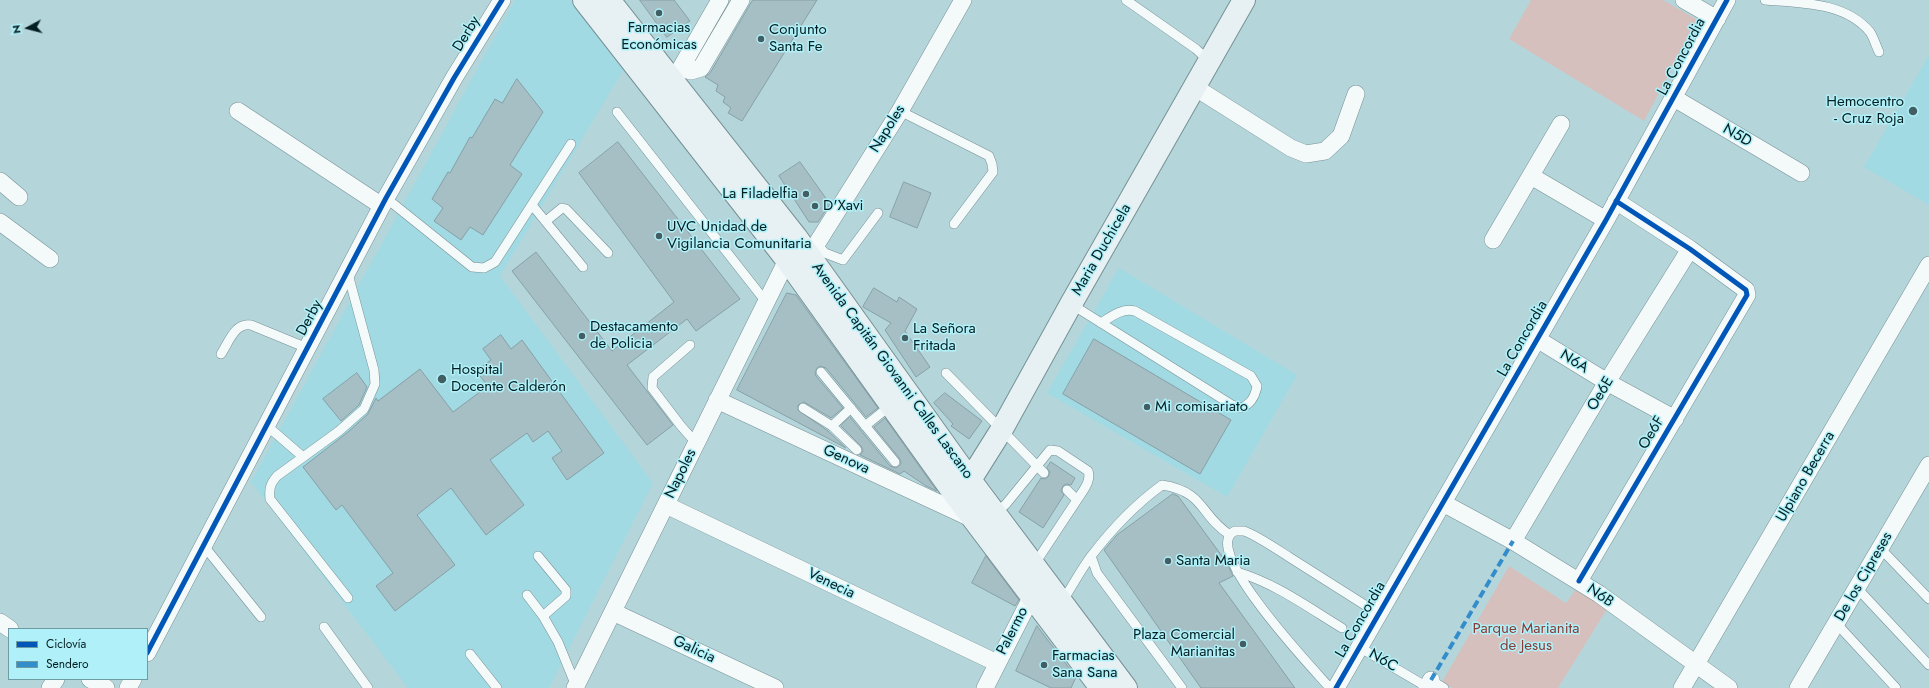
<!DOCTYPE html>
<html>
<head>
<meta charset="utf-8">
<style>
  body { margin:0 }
  #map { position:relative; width:1929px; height:688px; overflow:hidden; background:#b4d6db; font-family:Jost,sans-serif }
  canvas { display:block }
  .legend { position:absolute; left:8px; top:628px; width:140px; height:52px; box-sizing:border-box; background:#b0f1f9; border:1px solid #6b9da3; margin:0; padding:5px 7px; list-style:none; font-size:12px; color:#041e21 }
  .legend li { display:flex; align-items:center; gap:8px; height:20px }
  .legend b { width:20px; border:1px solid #6b9da3 }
  .north { position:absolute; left:8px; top:8px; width:40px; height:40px; -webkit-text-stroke:3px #b0f1f9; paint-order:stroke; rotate:263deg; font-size:11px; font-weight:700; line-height:16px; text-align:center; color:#041e21 }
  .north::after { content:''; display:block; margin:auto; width:14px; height:18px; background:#041e21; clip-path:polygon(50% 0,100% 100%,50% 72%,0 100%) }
</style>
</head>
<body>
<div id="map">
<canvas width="1929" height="688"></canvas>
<ul class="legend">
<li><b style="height:5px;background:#0057b8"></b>Ciclovía</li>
<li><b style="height:5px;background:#338dcb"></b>Sendero</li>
</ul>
<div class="north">N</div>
</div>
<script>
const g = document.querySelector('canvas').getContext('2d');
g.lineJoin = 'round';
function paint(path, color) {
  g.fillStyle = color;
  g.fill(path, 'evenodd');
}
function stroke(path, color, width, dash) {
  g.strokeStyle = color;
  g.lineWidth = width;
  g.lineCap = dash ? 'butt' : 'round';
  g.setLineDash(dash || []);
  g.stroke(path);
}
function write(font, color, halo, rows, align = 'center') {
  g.font = font + ' Jost,sans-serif';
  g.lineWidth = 3;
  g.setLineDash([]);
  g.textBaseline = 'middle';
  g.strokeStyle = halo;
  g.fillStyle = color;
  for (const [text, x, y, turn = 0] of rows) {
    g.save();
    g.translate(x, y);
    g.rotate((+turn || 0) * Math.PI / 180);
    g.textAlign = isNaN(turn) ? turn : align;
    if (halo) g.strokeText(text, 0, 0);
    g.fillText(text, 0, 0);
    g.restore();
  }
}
paint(new Path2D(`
  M515,0H570L624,69L500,276L653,483L549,688H408L251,482Z
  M1929,55V205L1864,167Z
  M1119,268L1297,375L1227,497L1047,393Z`), '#a1dae2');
paint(new Path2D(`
  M1531,0H1663L1698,20L1644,121L1509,39Z
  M1509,566L1566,603L1576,589L1607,609L1558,688H1452L1442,682Z`), '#d5c0be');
const building = new Path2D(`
  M640,0H674L690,21L667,37Z
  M753,0H817L742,121L728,113L731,108L723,102L725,97L716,91L718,85L705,77L710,73Z
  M517,79L543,112L510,165L522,174L483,235L470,227L461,240L434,221L443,208L432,199L448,172L450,173L470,137L472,138L495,99L502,103Z
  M618,142L740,299L696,331L687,319L627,365L673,425L647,445L512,271L536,252L612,351L674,302L579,173Z
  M800,162L830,204L818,222H809L779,176Z
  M904,182L931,193L917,228L890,217Z
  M874,288L897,302L899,297L917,309L905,331L930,367L916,377L885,330L891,323L863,307Z
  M787,293L796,295L878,408L866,417L826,368L820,366L817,368L815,373L816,376L843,408L831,418L804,402L798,405V410L828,431L846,448L737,390Z
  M501,335L511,349L522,340L604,453L567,480L552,458L562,451L548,431L533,442L527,433L490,460L524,505L486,535L451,488L417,515L455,565L395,611L376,586L393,573L342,505L336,510L303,467L348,432L368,414L376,398L378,401L420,369L453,412L488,386L476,371L491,360L483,349Z
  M1094,339L1231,420L1200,474L1063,394Z
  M357,373L367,387L359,405L341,421L323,399Z
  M945,393L982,421L969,439L951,426L953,424L934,403Z
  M850,417L890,466L896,468L901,464L900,459L874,427L885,418L937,491L926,486L904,471L900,474L860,455L863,451L861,446L841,426Z
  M1051,462L1075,478L1071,485L1066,484L1063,486L1061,491L1064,495L1043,528L1019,512L1041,478L1045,479L1048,477L1050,472L1047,468Z
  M1173,494L1178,496L1227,563L1233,576L1219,583L1295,688H1201L1104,550L1117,535Z
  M986,556L1019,600L1015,606L972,583Z
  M1037,626L1076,677L1071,688H1051L1016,671Z`);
paint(building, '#a5bfc5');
stroke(building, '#86a0a6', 1);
const lane = new Path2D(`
  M1126,0L1196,49L1209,61
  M1765,0C1801,3 1845,2 1870,32C1874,38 1876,46 1879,52
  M900,111L989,156L992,164L993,172L954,224
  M617,112L766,302
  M386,198L472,267L484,268L495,262L571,144
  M532,205L583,267
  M546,221L562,208L566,209L608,253
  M817,244L825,253L843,260L878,213
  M348,274L374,370L375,384L364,409L339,431L277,476C270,484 269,489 270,499L348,598
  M1071,304L1232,405L1241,408C1251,404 1255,397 1257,386L1251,376L1135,311C1122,308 1112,316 1101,323
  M690,345L653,377L652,388L681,426L696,443
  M221,354C229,342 235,322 251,325L307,348
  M821,372L895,462
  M946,373L1044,473
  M803,408L832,426L857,450
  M266,425L302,456
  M832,426L851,408
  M865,426L891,405
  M996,513L1006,504L1050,450L1058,451L1088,471C1092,481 1082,492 1077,500
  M204,546L261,617
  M1880,548L1929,599
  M538,556L566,590V596L543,616
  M1091,556L1097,573L1182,688
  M1034,565L1077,500L1067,490
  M1237,572C1275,583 1309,608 1342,628
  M1857,588L1929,665
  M527,595L543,616L558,642L576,686
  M1062,602C1072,587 1081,569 1092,555C1112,529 1136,504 1162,485C1206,492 1199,515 1230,535
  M1836,623L1896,688
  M324,627L368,688
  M1359,647L1427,687
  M470,654L497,688
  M1431,680L1444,688
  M1330,688C1316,672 1197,547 1235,531C1237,531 1242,531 1244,531C1256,535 1278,550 1289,557C1319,576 1349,595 1379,614`);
const street = new Path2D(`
  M1684,0L1717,19
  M681,68L691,71L701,68L741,0
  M675,78L720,0
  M1196,88L1291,148L1306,154L1325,151L1341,136L1356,94
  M1674,98L1801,173
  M238,111L382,206
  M1531,176L1606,220
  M0,181L19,197
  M0,222L50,259
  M1493,240L1561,124
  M809,256L900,111L963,0
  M1537,339L1607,382L1675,419
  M717,400L973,519
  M1443,503L1513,541L1599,594L1729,688
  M666,505L997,663
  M1513,541L1607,382L1690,249
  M1579,581L1747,295L1746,290L1690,249L1616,201
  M613,612L775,688
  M0,622L10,629
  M147,653L386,198L454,78L502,0
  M90,679L106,688
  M50,688L56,679
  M128,688L133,679
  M575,688L787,260
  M985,688L1037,586
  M1336,688L1606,220L1727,0
  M1427,688L1431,680
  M1682,688L1929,265
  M1798,688L1929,465`);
const secondary = new Path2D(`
  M584,0L787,260L956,496L1101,688
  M609,0L796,237L970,480L1126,688
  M961,490L970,480L1002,429L1071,304L1244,0`);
stroke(lane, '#769195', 10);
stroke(street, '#769195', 18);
stroke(secondary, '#769195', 24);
stroke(lane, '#f4f9fa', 9);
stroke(street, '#f4f9fa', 17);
stroke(secondary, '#e7f1f3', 22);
stroke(new Path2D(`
  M1431,680L1513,541`), '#338dcb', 4, [8, 4]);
stroke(new Path2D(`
  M1579,581L1747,295L1746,290L1690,249L1616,201
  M147,653L386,198L454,78L502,0
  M1336,688L1606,220L1727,0`), '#0057b8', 5);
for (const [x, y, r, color] of [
  [659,13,4,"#425e62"],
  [761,39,4,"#425e62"],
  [1913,111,5,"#425e62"],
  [806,194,4,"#425e62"],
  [815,206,4,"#425e62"],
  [659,236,4,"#425e62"],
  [582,336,4,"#425e62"],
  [905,338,4,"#425e62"],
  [442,379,5,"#425e62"],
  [1147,407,4,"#425e62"],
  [1168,561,4,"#425e62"],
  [1243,644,4,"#425e62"],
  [1044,665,4,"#425e62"]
]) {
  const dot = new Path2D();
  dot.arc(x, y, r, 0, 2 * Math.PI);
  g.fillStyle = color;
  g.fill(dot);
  stroke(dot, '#b0f1f9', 1.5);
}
write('15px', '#041e21', '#b0f1f9', [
  ["Farmacias",659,28,"center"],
  ["Económicas",659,45,"center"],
  ["Conjunto",769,30],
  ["Santa Fe",769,47],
  ["Hemocentro",1904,102,"right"],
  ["- Cruz Roja",1904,119,"right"],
  ["La Filadelfia",798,194,"right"],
  ["D'Xavi",823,206],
  ["UVC Unidad de",667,227],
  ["Vigilancia Comunitaria",667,244],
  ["Destacamento",590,327],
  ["de Policia",590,344],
  ["La Señora",913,329],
  ["Fritada",913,346],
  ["Hospital",451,370],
  ["Docente Calderón",451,387],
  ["Mi comisariato",1155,407],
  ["Santa Maria",1176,561],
  ["Plaza Comercial",1235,635,"right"],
  ["Marianitas",1235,652,"right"],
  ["Farmacias",1052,656],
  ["Sana Sana",1052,673]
], 'left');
write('15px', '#041e21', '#b0f1f9', [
  ["Derby",467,34,-59],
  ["La Concordia",1682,57,-62],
  ["Napoles",888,129,-58],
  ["N5D",1737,136,30],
  ["Maria Duchicela",1102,250,-60],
  ["Derby",310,318,-62],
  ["La Concordia",1523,339,-60],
  ["N6A",1574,362,32],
  ["Avenida Capitán Giovanni Calles Lascano",892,371,54],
  ["Oe6E",1601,394,-59],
  ["Oe6F",1652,433,-59],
  ["Genova",846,460,25],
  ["Napoles",681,474,-64],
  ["Ulpiano Becerra",1806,477,-60],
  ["De los Cipreses",1864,577,-60],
  ["Venecia",831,584,26],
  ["N6B",1600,596,35],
  ["La Concordia",1361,620,-60],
  ["Palermo",1013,631,-63],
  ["Galicia",694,650,25],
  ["N6C",1383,661,30]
]);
write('15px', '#8a3a34', '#b0f1f9', [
  ["Parque Marianita",1526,629],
  ["de Jesus",1526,646]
]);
</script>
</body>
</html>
